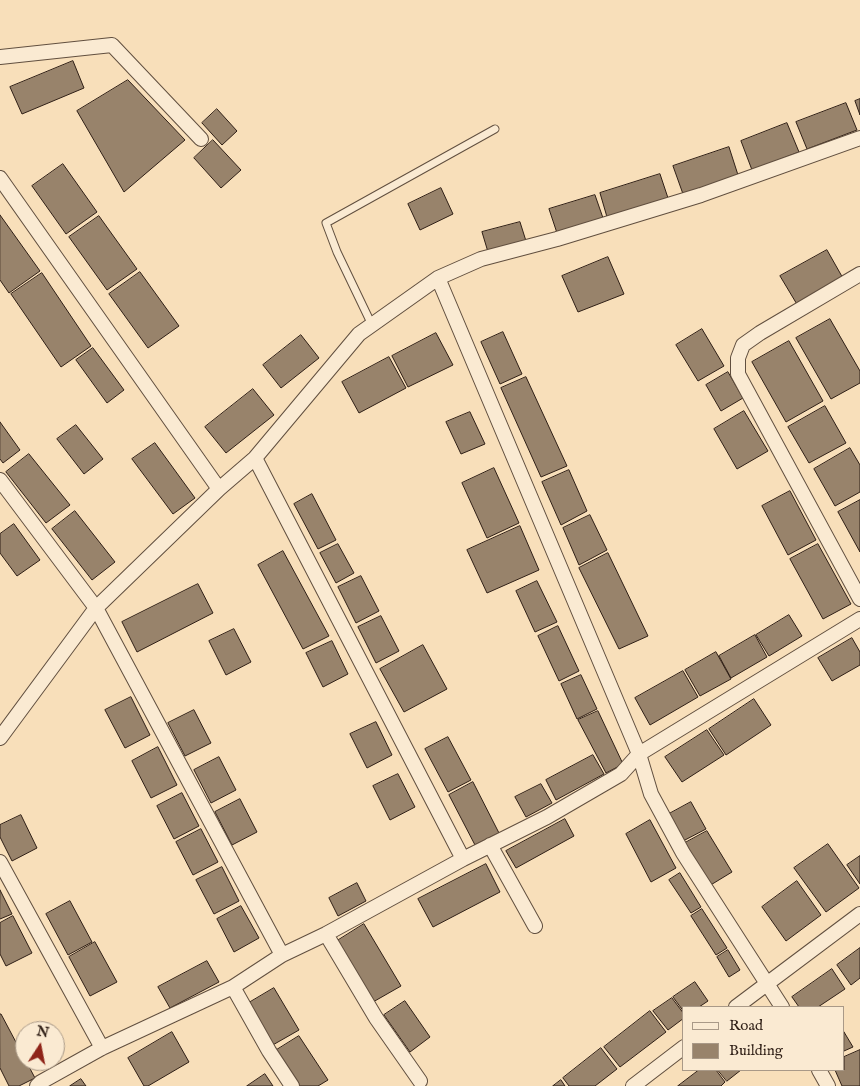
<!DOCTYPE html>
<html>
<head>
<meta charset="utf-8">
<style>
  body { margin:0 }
  #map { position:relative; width:860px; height:1086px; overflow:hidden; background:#f8dfba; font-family:"IM FELL English",serif }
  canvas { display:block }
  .legend { position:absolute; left:682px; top:1006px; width:162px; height:65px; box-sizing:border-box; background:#faead2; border:1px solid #a99987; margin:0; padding:6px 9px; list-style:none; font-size:15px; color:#2f1f16 }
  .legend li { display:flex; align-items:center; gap:10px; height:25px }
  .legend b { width:25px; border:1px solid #a99987 }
  .north { position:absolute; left:15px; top:1021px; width:50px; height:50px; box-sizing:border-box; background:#faead2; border:1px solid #a99987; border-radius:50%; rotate:11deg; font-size:14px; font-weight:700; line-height:20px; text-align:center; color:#2f1f16 }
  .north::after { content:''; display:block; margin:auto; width:18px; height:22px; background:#8f2418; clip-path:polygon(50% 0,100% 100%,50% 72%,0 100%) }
</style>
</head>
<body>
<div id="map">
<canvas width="860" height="1086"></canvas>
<ul class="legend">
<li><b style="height:6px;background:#faead2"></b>Road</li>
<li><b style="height:14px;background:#98836b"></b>Building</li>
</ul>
<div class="north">N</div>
</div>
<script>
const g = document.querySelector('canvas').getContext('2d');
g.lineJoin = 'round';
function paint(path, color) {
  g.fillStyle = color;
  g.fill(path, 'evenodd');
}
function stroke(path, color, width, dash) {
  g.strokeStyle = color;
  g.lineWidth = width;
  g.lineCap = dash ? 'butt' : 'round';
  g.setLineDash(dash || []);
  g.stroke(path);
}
const building = new Path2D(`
  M73,61L84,88L22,114L10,87Z
  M128,80L185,140L124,192L77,111Z
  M860,99V115L855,101Z
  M846,103L857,130L807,149L796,122Z
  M217,109L237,131L222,145L202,123Z
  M787,123L799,152L752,170L741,141Z
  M213,140L241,170L221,188L194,158Z
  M729,147L738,175L683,194L673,166Z
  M63,164L97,212L66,234L32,186Z
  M660,174L668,198L607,217L600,193Z
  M441,188L453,214L420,230L408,204Z
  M595,195L603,218L557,233L549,209Z
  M0,215L40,271L9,293L0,280Z
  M99,216L137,269L107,290L69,237Z
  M520,222L526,241L488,252L482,232Z
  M827,250L844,280L798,306L780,276Z
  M608,257L624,294L578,312L562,276Z
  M140,272L179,326L148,348L109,294Z
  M42,273L91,346L61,367L11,294Z
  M830,319L860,371V383L831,399L796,338Z
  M702,329L724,366L698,381L676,345Z
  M503,332L522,374L500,384L481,342Z
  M436,333L453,365L408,387L392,356Z
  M301,335L319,358L281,388L263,365Z
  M789,341L823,401L786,422L752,362Z
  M93,348L124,390L107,403L76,360Z
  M389,357L406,388L359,413L342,382Z
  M728,372L743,398L721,411L706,385Z
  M526,377L567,466L541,477L501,388Z
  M253,389L274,415L226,453L205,427Z
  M825,406L846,443L809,463L788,427Z
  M744,411L768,451L737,469L714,429Z
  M470,412L485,444L461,454L446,422Z
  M0,422L20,450L3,463L0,459Z
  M76,425L103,459L84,474L57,439Z
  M155,443L195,498L173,514L132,459Z
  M850,448L860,465V492L835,506L814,469Z
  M29,454L70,505L46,523L6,472Z
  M494,468L519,523L487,538L462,483Z
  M569,470L587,511L561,525L542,482Z
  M790,491L816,540L788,555L762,506Z
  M312,494L336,540L318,549L294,504Z
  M860,500V552L838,512Z
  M75,511L115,562L92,580L52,529Z
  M590,515L607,550L579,565L563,528Z
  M14,524L40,560L17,576L0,553V534Z
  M520,526L539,570L487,593L467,550Z
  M338,544L354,573L336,583L320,553Z
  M818,544L851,604L823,619L790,559Z
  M283,551L329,636L303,649L258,565Z
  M608,553L648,636L619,649L579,568Z
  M361,576L379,611L356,623L338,587Z
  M537,581L557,622L535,632L516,591Z
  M198,584L213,613L137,652L122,622Z
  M789,615L802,636L769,656L756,635Z
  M381,616L399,651L376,663L358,627Z
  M558,626L579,671L559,681L538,636Z
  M234,629L251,662L226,675L209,641Z
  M755,635L767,657L731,678L719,656Z
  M852,638L860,652V665L832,681L818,658Z
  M332,641L348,674L323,687L306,653Z
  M423,645L447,689L404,712L380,669Z
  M716,652L731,679L700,696L685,670Z
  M683,671L698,697L650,725L635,698Z
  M581,675L597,709L577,719L561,684Z
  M131,697L150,735L125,748L105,710Z
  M754,699L771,725L726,755L709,729Z
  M194,710L211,743L185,756L168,723Z
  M598,711L623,764L606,773L578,720Z
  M376,722L392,755L367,768L350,734Z
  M707,730L724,755L682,782L665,757Z
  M448,737L471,780L448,792L425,749Z
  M158,747L177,785L151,798L132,761Z
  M593,755L604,774L556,800L546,780Z
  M219,757L236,790L211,803L194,770Z
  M398,774L415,807L390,820L373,786Z
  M473,782L499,833L475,845L449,795Z
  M541,784L552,803L526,817L515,797Z
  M182,793L199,826L174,839L157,806Z
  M240,799L257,832L232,845L215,812Z
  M691,802L706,829L683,841L669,814Z
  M21,815L37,848L12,861L0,837V825Z
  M565,819L574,836L516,868L506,851Z
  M650,820L676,868L651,882L626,834Z
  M201,829L218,862L193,875L176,842Z
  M707,831L732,872L709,886L685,843Z
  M828,844L859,888L826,912L794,868Z
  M860,856V884L847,865Z
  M486,864L500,892L433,927L418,899Z
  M222,867L239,901L214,914L196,880Z
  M680,873L701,907L691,913L669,880Z
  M797,881L821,915L786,941L762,907Z
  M357,883L366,901L338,916L329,898Z
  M0,890L12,914L0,919Z
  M70,901L92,942L68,955L46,914Z
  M241,906L259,938L234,952L217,919Z
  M702,909L727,948L716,955L691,916Z
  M13,916L32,953L6,966L0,954V923Z
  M364,924L401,986L373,1002L337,941Z
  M95,942L117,982L90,996L69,957Z
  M860,948V978L851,985L837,965Z
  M728,950L740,970L729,977L717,957Z
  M207,961L219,982L170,1008L158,987Z
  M832,969L845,989L818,1007H799L792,997Z
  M695,982L708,1001L699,1007H684V1012L673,997Z
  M274,988L299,1030L271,1046L247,1004Z
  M672,998L684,1014V1018L668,1030L653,1011Z
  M405,1001L430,1037L410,1052L384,1015Z
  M650,1011L666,1032L620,1067L604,1047Z
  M0,1014H1L35,1078L19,1086H9L0,1068Z
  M172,1032L189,1062L148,1086H144L128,1058Z
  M844,1032L853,1047L844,1051Z
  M299,1036L328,1080L318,1086H297L275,1051Z
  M601,1048L617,1069L595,1086H569L563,1078Z
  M860,1050V1086H842L835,1070H844V1057Z
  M699,1070H716L725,1082L721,1086H678Z
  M718,1070H741L727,1081Z
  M265,1074L273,1086H247Z
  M81,1079L86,1086H70Z
  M561,1080L565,1086H553Z`);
paint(building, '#98836b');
stroke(building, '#2f1f16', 1);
const lane = new Path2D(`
  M372,325L337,252L326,223L495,129`);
const street = new Path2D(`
  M0,57L112,45L201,139
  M0,178L219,489
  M860,274L760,333L743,345L738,358V374L860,599
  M438,278L639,754L651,794L683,853L782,1007
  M255,458L463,859
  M0,480L96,608L282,955
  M0,738L96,608L219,489L255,458L359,334L438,278L481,259L557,239L701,195L860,138
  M490,845L535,926
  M0,862L102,1048
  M326,934L376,1018L420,1081
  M233,987L269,1051L292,1086
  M736,1007L860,914
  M819,1070L828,1086
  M37,1086L41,1082L102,1048L233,987L282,955L326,934L463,859L547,817L621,774L639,754L860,619
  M633,1086L684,1047`);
stroke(lane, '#614f3f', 9);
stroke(street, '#614f3f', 16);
stroke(lane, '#faead2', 7);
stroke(street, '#faead2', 14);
</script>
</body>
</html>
